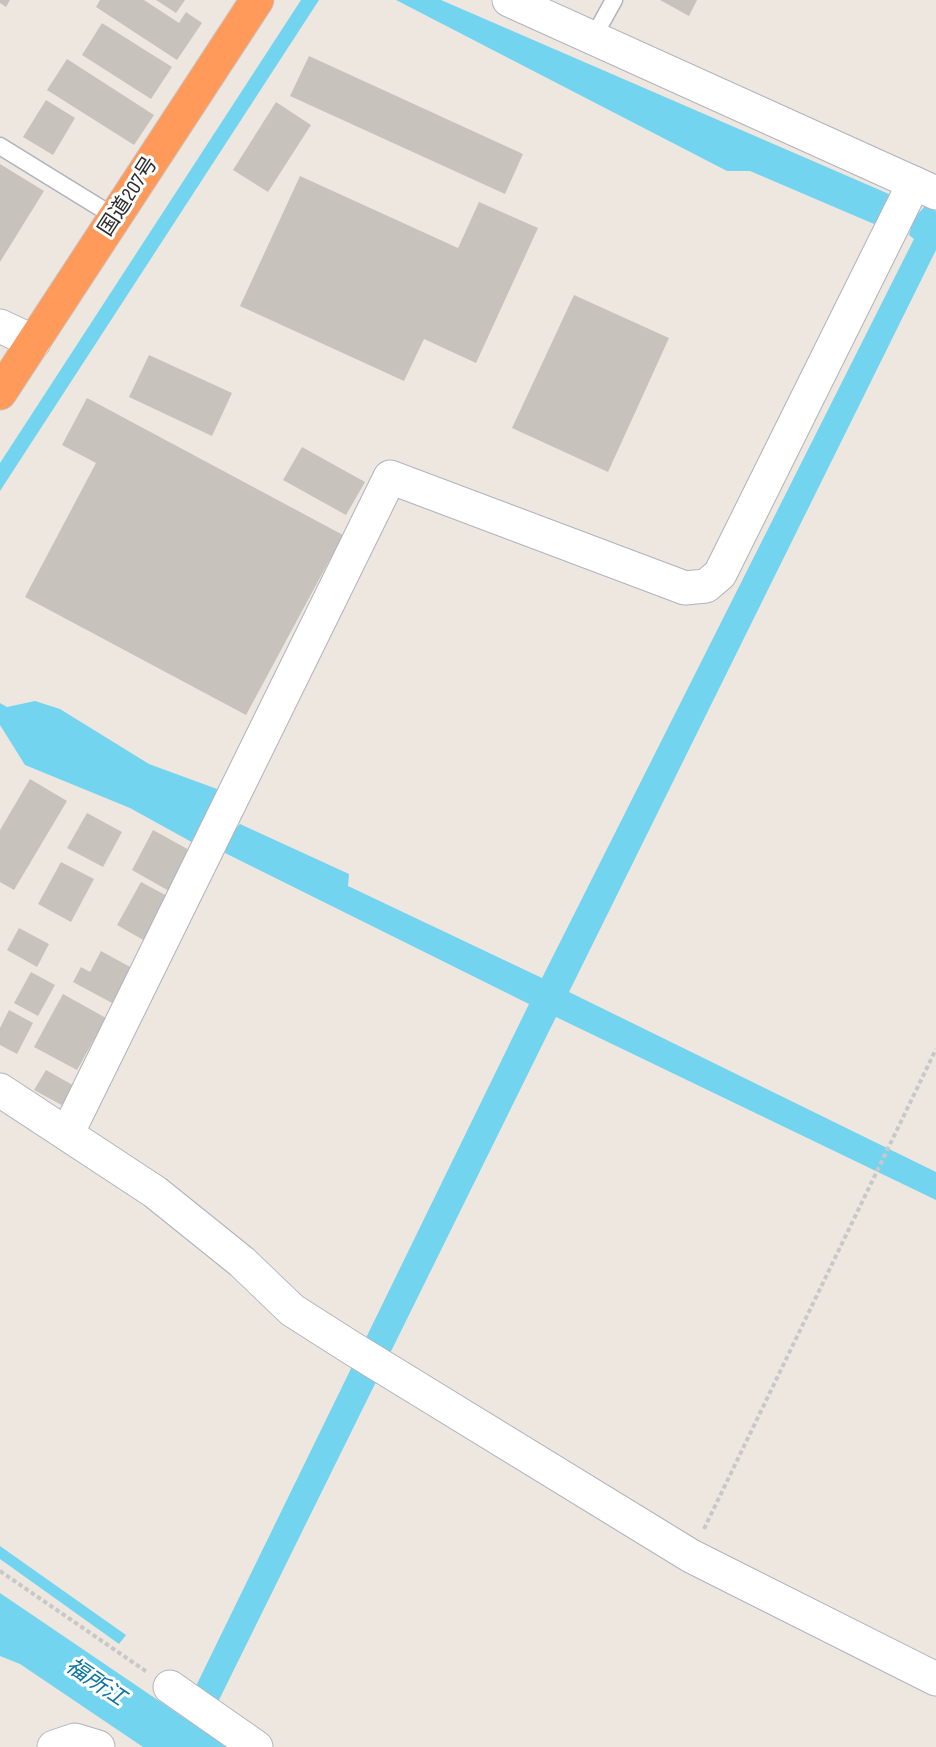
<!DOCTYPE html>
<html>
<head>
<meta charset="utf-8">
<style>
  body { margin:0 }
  canvas { display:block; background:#eee7e0 }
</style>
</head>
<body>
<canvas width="936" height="1747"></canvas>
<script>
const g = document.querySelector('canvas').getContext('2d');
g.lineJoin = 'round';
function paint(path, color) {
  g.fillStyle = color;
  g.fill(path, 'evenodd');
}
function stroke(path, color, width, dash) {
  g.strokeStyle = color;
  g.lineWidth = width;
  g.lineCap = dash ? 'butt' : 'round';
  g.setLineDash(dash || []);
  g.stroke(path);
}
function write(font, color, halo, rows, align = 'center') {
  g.font = font + ' "Sofia Sans Condensed","Noto Sans JP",sans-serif';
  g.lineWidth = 6;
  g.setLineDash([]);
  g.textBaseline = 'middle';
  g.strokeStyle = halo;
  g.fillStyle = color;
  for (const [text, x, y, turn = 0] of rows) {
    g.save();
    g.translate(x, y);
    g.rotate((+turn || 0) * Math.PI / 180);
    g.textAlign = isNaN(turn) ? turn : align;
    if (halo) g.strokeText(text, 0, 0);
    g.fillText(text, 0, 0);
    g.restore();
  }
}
paint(new Path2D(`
  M301,0H319L0,491V463Z
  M396,0H441L889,194L887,202L917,215L925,206L936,211V250L569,992L936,1172V1200L556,1017L218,1702L195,1688L529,1004L225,853L226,846L197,845L130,808L25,765L0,725V703L7,707L35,701L60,709L149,764L217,789L208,816L235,830L240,824L349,874L348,886L542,978L914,239L909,235L911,228L881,215L874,224L750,171H727Z
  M0,1546L126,1635L119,1644L0,1559Z
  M0,1593L227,1747H143L20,1664L0,1656Z`), '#73d4f0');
paint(new Path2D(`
  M0,0H10L6,7L0,3Z
  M100,0H144L179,23L186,12L202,23L177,60L96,7Z
  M156,0H185L176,13Z
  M660,0H697L689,16Z
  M102,23L172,67L151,99L82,55Z
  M309,56L523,154L505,194L290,96Z
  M67,59L154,115L134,145L47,90Z
  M46,100L75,118L53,155L23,137Z
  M276,102L311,125L268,192L233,170Z
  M0,164L44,191L0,262Z
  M300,176L458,248L479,202L538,228L476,363L424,339L404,381L240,306Z
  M574,295L669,338L608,472L512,428Z
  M149,355L232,393L212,436L129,397Z
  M87,398L343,535L246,715L25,597L96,463L62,445Z
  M302,447L365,482L346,515L283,480Z
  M30,779L67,801L14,890L0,882V830Z
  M87,813L122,832L103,867L67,848Z
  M153,830L191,851L169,891L132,870Z
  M61,862L94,879L71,922L38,904Z
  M141,882L169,897L145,941L117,925Z
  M19,928L49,944L37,967L7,950Z
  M101,951L132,968L112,1003L73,982L81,967L90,972Z
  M31,972L55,985L38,1016L14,1003Z
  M63,994L106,1018L77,1070L34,1047Z
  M9,1010L33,1023L17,1054L0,1045V1028Z
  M46,1070L78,1088L67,1108L34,1090Z`), '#c7c2bb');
const lane = new Path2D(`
  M593,38L614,0
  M0,146L115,217`);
const street = new Path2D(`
  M0,326L34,342
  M0,1090L155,1192L242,1262L292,1310L350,1347L691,1556L936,1679
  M67,1134L390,477L685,588L706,586L720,574L914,183
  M170,1687L256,1747
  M54,1747L75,1740L98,1747`);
const secondary = new Path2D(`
  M509,0L936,193`);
const highway = new Path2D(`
  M0,393L257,0`);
stroke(lane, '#b0b3bd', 19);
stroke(street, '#b0b3bd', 35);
stroke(secondary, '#b0b3bd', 35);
stroke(highway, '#c8c8c8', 35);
stroke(new Path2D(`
  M704,1529L936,1049
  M0,1571L147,1672`), '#c8c8c8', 4, [4.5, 3]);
stroke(lane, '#fff', 16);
stroke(street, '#fff', 33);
stroke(secondary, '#fff', 33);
stroke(highway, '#ff9a5a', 33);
write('21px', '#2d2d2d', '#fff', [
  ["国道207号",129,197,-57]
]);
write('italic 22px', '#0d75a1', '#fff', [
  ["福所江",95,1683,34]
]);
</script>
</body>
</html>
